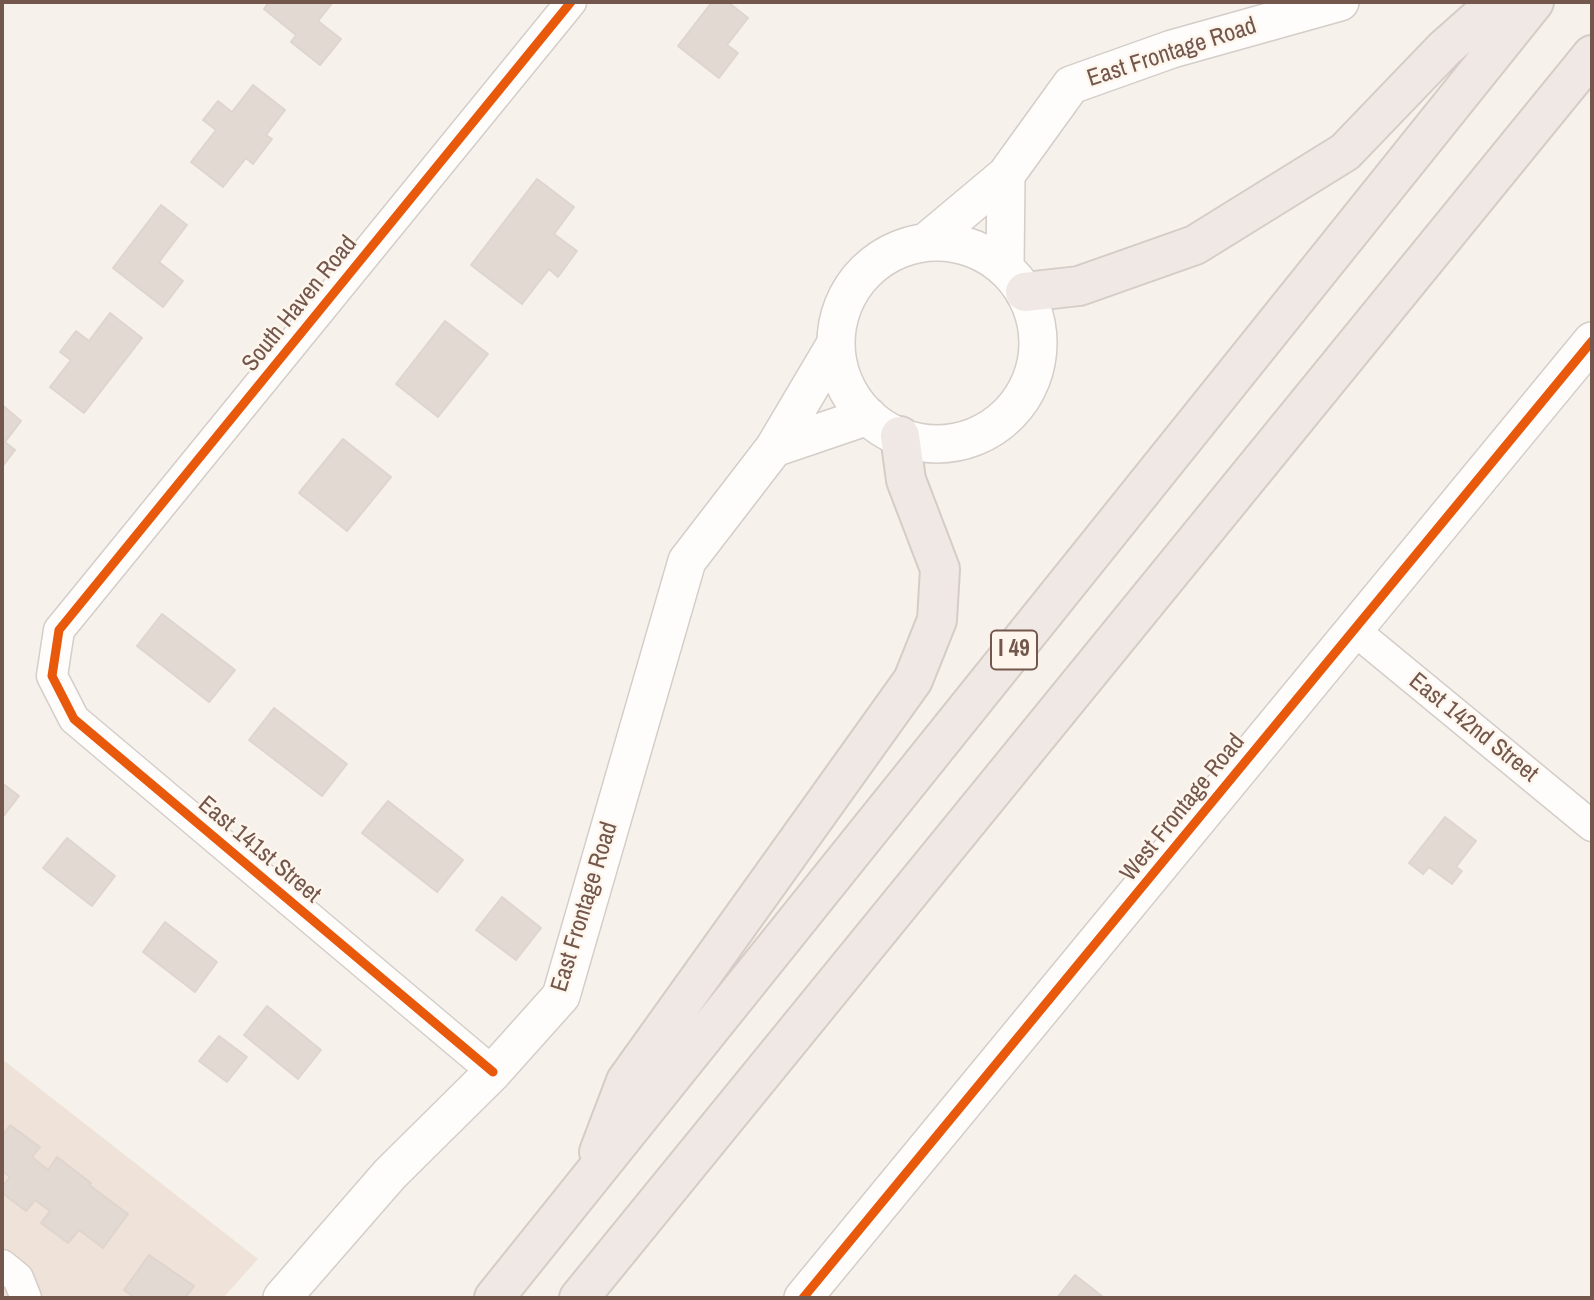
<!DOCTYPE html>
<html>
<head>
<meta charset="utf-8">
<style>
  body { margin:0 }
  #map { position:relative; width:1594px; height:1300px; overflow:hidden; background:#f6f1eb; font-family:"Archivo Narrow",sans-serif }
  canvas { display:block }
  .frame { position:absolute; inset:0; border:4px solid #73574c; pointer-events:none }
</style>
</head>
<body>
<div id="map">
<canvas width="1594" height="1300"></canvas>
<div class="frame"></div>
</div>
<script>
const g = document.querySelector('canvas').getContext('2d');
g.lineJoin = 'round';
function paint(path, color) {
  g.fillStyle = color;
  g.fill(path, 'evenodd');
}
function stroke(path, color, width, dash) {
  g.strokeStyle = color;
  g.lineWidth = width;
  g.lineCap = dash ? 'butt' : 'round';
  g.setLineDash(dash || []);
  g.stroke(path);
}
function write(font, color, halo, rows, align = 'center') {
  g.font = font + ' "Archivo Narrow",sans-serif';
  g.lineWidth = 5;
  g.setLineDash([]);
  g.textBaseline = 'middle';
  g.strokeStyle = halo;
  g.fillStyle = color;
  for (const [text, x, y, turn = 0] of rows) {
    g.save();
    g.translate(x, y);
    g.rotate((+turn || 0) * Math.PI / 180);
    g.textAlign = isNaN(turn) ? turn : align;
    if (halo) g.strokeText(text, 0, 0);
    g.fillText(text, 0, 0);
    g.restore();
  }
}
paint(new Path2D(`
  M2,1059L258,1259L223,1298H2Z`), '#efe3d9');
const building = new Path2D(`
  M269,2H333L318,21L341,39L320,65L291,42L296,35L264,9Z
  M712,2H728L748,18L727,45L738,53L719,78L678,46Z
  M253,85L285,110L266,135L272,139L253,164L246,158L223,187L191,162L216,130L203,120L218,101L232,112Z
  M537,179L574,207L554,234L577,251L558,277L549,269L522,304L471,265Z
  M161,205L187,225L159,262L183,281L163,307L113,268Z
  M110,313L142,338L84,413L50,387L71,360L60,352L76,331L89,341Z
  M445,321L488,354L438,417L396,384Z
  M2,405L21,421L5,442L15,450L2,467Z
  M343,439L391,477L347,531L299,493Z
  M162,614L235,670L209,702L137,646Z
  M274,708L347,764L322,796L249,740Z
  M2,783L19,796L2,818Z
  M388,801L463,860L437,892L362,833Z
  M1445,817L1476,841L1456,867L1462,871L1452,884L1429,867L1423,874L1409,863Z
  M67,838L115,876L92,906L43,868Z
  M502,897L541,928L516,960L476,930Z
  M165,922L217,962L195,992L143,952Z
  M267,1006L321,1050L298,1079L244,1035Z
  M219,1036L247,1057L227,1082L199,1061Z
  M10,1125L40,1147L32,1157L48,1170L57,1157L91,1183L89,1185L128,1214L103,1248L79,1230L68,1243L41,1223L50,1211L35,1200L26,1211L2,1193V1187L10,1177L2,1171V1137Z
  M149,1255L194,1286L185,1298H135L124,1290Z
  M1075,1275L1103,1297L1102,1298H1057Z`);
paint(building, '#e2d9d3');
stroke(building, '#dfd4ce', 2);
const minor = new Path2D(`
  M1354,630L1592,826
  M493,1072L74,719L52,676L59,630L571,2
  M2,1265L18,1278L26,1298`);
const tertiary = new Path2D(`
  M836 343a101 101 0 1 1 202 0a101 101 0 1 1-202 0Z
  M926,242L1006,175L1071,85L1172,49L1340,2
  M1005,266L1006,175
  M774,448L868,416
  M282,1298L390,1174L493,1072L561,996L687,561L774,448L835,345
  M803,1298L1592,341`);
const motorway = new Path2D(`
  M1025,292L1079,286L1195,245L1345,152L1444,49L1497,2
  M599,1152L626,1081L913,680L937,620L940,569L906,480L900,436
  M494,1298L1534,2
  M579,1298L1592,55`);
stroke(minor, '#d4cdc8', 33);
stroke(tertiary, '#d4cdc8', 40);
stroke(motorway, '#d5ccc6', 42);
stroke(minor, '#fefdfc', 30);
stroke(tertiary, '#fefdfc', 37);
stroke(motorway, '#f0e8e5', 38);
stroke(new Path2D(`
  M493,1072L74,719L52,676L59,630L571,2
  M803,1298L1592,341`), '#e8590c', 9);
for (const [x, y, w] of [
  [1014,650,46]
]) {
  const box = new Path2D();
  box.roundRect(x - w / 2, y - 19.5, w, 39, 5);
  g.fillStyle = '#fef6ec';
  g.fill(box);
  stroke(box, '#73574c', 2);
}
write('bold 23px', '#73574c', null, [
  ["I 49",1014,650]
]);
write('24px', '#73574c', '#fef6ec', [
  ["East Frontage Road",1172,53,-18],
  ["South Haven Road",300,304,-51],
  ["East 142nd Street",1473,728,39],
  ["West Frontage Road",1183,808,-51],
  ["East 141st Street",259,850,40],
  ["East Frontage Road",585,907,-73]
]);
</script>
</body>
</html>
